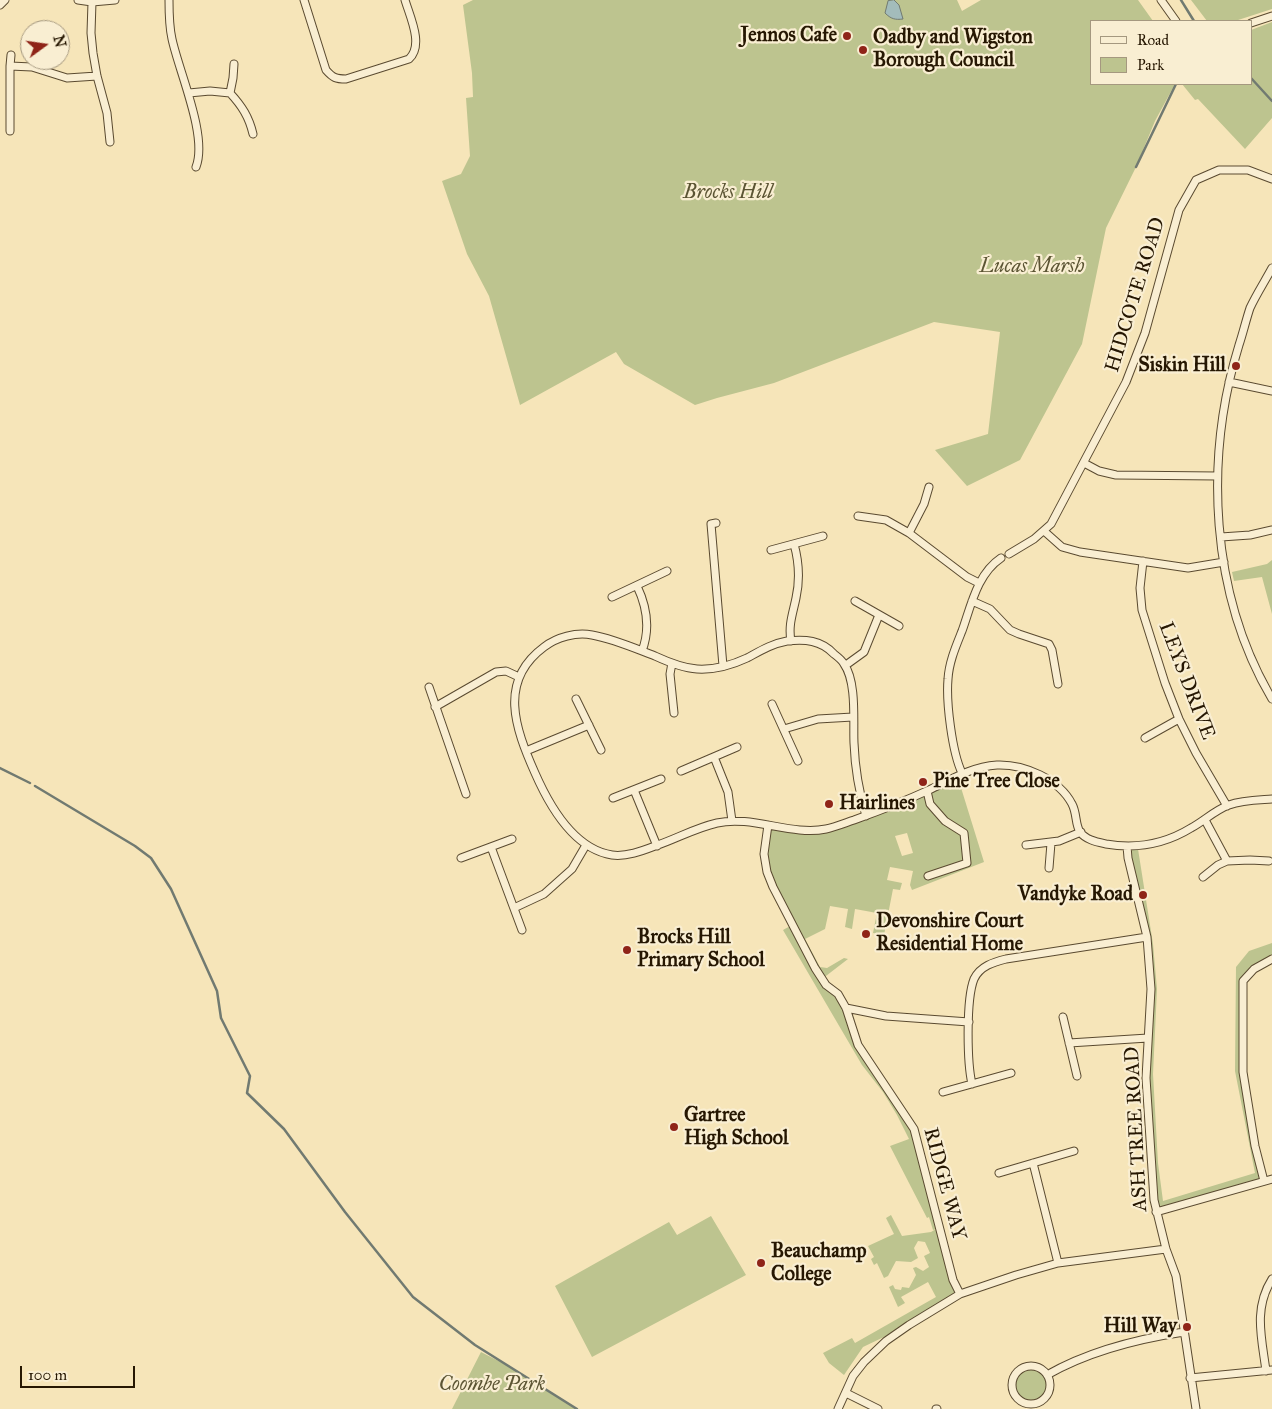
<!DOCTYPE html>
<html>
<head>
<meta charset="utf-8">
<style>
  body { margin:0 }
  #map { position:relative; width:1272px; height:1409px; overflow:hidden; background:#f6e5b9; font-family:"IM FELL Great Primer",serif }
  canvas { display:block }
  .legend { position:absolute; left:1090px; top:20px; width:162px; height:65px; box-sizing:border-box; background:#f9eed2; border:1px solid #a5987f; margin:0; padding:6px 9px; list-style:none; font-size:15px; color:#261702 }
  .legend li { display:flex; align-items:center; gap:10px; height:25px }
  .legend b { width:25px; border:1px solid #a5987f }
  .north { position:absolute; left:20px; top:20px; width:50px; height:50px; box-sizing:border-box; background:#f9eed2; border:1px solid #a5987f; border-radius:50%; rotate:76deg; font-size:14px; font-weight:700; line-height:20px; text-align:center; color:#261702 }
  .north::after { content:''; display:block; margin:auto; width:18px; height:22px; background:#8f2418; clip-path:polygon(50% 0,100% 100%,50% 72%,0 100%) }
  .scale { position:absolute; left:20px; top:1366px; width:115px; height:22px; box-sizing:border-box; border:2px solid #261702; border-top:0; padding-left:6px; font-size:15px; line-height:18px; white-space:nowrap; color:#261702; -webkit-text-stroke:4px #f9eed2; paint-order:stroke }
</style>
</head>
<body>
<div id="map">
<canvas width="1272" height="1409"></canvas>
<ul class="legend">
<li><b style="height:6px;background:#f9eed2"></b>Road</li>
<li><b style="height:14px;background:#bdc48f"></b>Park</li>
</ul>
<div class="north">N</div>
<div class="scale">100 m</div>
</div>
<script>
const g = document.querySelector('canvas').getContext('2d');
g.lineJoin = 'round';
function paint(path, color) {
  g.fillStyle = color;
  g.fill(path, 'evenodd');
}
function stroke(path, color, width, dash) {
  g.strokeStyle = color;
  g.lineWidth = width;
  g.lineCap = dash ? 'butt' : 'round';
  g.setLineDash(dash || []);
  g.stroke(path);
}
function write(font, color, halo, rows, align = 'center') {
  g.font = font + ' "IM FELL Great Primer",serif';
  g.lineWidth = 4.5;
  g.setLineDash([]);
  g.textBaseline = 'middle';
  g.strokeStyle = halo;
  g.fillStyle = color;
  for (const [text, x, y, turn = 0] of rows) {
    g.save();
    g.translate(x, y);
    g.rotate((+turn || 0) * Math.PI / 180);
    g.textAlign = isNaN(turn) ? turn : align;
    if (halo) g.strokeText(text, 0, 0);
    g.fillText(text, 0, 0);
    g.restore();
  }
}
paint(new Path2D(`
  M473,0H957L962,11L981,0H1138L1153,21H1091V84H1175L1155,121L1136,167L1106,228L1082,344L1020,460L967,486L935,450L988,434L1000,332L934,322L774,383L717,398L695,405L624,364L616,352L520,405L489,296L467,254L442,181L461,174L470,156L466,98L473,97L472,73L463,5Z
  M1191,0H1272V9L1235,21H1207Z
  M1272,22V118L1245,149L1198,99L1195,100L1182,84H1251V30Z
  M1272,560V614L1262,577L1234,581L1232,572L1267,564Z
  M958,778L984,862L912,890L910,885L913,871L890,867L887,880L902,883L900,890L893,889L884,935L873,933L877,913L855,909L852,929L845,927L848,909L830,906L825,929L805,939L820,967L827,968L844,958L848,959L822,979L838,994L858,1045L914,1129L960,1294L909,1325L863,1347L844,1375L829,1363L823,1353L852,1338L855,1343L936,1297L928,1282L901,1297L905,1303L898,1307L889,1287L893,1285L895,1289L901,1290L902,1287L909,1288L916,1275L913,1268L916,1267L923,1271L929,1267L924,1256L930,1253L925,1242L918,1241L914,1248L918,1258L911,1262L896,1261L888,1276L884,1278L877,1263L874,1265L871,1259L874,1257L868,1246L894,1234L886,1218L891,1215L902,1236L931,1232L936,1229L933,1230L929,1217L927,1218L890,1146L909,1139L897,1115L883,1092L862,1065L783,930L792,925L767,872L768,825L824,830ZM907,833L913,853L902,856L895,836Z
  M1127,846L1138,849L1153,944L1157,989L1153,1074L1158,1163L1163,1201L1255,1173L1235,1071L1236,967L1249,951L1272,943V959L1243,981V1072L1264,1181L1156,1212L1151,1163L1147,937Z
  M711,1216L746,1275L592,1357L555,1286L669,1222L677,1235Z
  M481,1352L518,1371L577,1409H452Z
  M1015 1385a16 16 0 1 1 32 0a16 16 0 1 1-32 0Z`), '#bdc48f');
const water = new Path2D(`
  M894,0L899,5L903,19C895,20 891,19 885,13L888,1Z`);
paint(water, '#a3bcbb');
stroke(water, '#717a71', 1);
stroke(new Path2D(`
  M1181,0L1194,21
  M1251,78L1272,101
  M1136,167L1176,84
  M0,768L30,783
  M35,786L135,846L151,858L171,889L217,991L221,1018L250,1076L247,1093L284,1129L345,1212L413,1297L475,1345L577,1409`), '#717a71', 2.5);
const minor = new Path2D(`
  M78,0L92,2L115,0
  M169,0C169,13 169,26 172,39C179,72 208,136 196,167
  M304,0L326,70C333,78 336,79 346,79L409,59C424,45 410,17 405,0
  M1161,0L1176,21
  M92,2L91,33L93,53L97,76L107,113L110,142
  M0,5L5,0
  M1251,23L1272,16
  M10,66L11,55
  M189,93L210,91L230,93C242,106 249,117 253,134
  M230,93L233,78L234,64
  M10,131V66L32,67L67,78L97,76
  M1272,268C1265,281 1256,295 1250,308C1246,320 1243,333 1239,345C1204,459 1210,594 1272,699
  M1229,382L1272,391
  M1084,463L1099,471L1116,475L1217,476
  M858,516L886,520L909,533L967,577L979,583
  M716,523L711,524L723,666
  M1044,531L1062,547L1080,552L1188,568L1224,562
  M909,533L924,504L929,487
  M1221,537L1250,535L1272,530
  M771,550L823,536
  M1009,554L1034,539L1051,524L1126,382L1145,333L1179,210L1196,180L1219,170H1248L1272,179
  M1143,561L1140,588L1142,610L1165,683L1179,719L1196,753L1227,806
  M637,586C647,607 650,630 642,651
  M612,597L667,571
  M855,601L899,626
  M972,601L990,609L1010,630L1019,634L1049,644L1052,650L1058,684
  M791,641C788,625 793,613 796,598C800,580 799,562 794,544
  M672,663L670,674L674,713
  M846,665L864,652L879,615
  M429,687L466,794
  M576,699L601,750
  M772,704L798,761
  M435,707L496,672L506,671L519,677
  M784,729L818,719L853,717
  M1145,738L1179,719
  M526,751L589,725
  M714,757L728,792L732,821
  M681,771L737,747
  M962,773C952,752 946,702 948,679C949,662 956,646 962,631C971,606 977,574 1001,558
  M634,790L657,846
  M927,791L930,804L945,821L964,833L967,863L928,876
  M613,798L661,779
  M866,816C859,792 855,769 854,743C853,722 857,682 844,664C842,660 838,657 834,654C821,640 805,639 787,641C771,644 760,651 747,658C732,665 713,670 697,669C682,668 668,662 655,656C634,648 614,639 592,635C576,632 557,637 544,647C498,681 515,728 535,773C549,805 574,849 612,855C626,857 642,851 655,846C676,839 695,828 717,823C752,815 791,836 826,829C835,827 845,823 854,820C879,811 905,801 929,790C952,779 971,767 997,765C1024,764 1059,779 1072,804C1077,813 1075,824 1080,832C1086,840 1097,842 1106,844C1136,849 1165,844 1191,828C1204,821 1215,810 1229,805C1242,800 1258,800 1272,799
  M768,825L764,854L767,872L773,887L815,968L826,985L838,994L846,1008L858,1045L914,1129L953,1280L960,1294
  M1026,845L1059,841L1081,832
  M1127,846L1128,858L1147,937L1151,989L1146,1078L1154,1200L1166,1249L1176,1276L1196,1409
  M491,847L522,930
  M461,858L512,839
  M1227,861L1250,860L1269,861
  M1049,868L1051,843
  M1203,877L1218,865L1227,861L1205,820
  M514,908L544,894L572,869L586,845
  M846,1008L886,1016L969,1022
  M1063,1017L1077,1076
  M1069,1043L1148,1038
  M972,1084C967,1062 966,999 974,979C980,966 994,962 1006,959L1147,937
  M943,1092L1011,1073
  M1033,1163L1058,1263
  M999,1173L1074,1151
  M1264,1181L1255,1146L1243,1072V981L1254,969L1272,959
  M1156,1212L1272,1179
  M1012 1385a19 19 0 1 1 38 0a19 19 0 1 1-38 0Z
  M1266,1371C1262,1339 1253,1309 1272,1279
  M1047,1375C1089,1351 1137,1339 1184,1332
  M1190,1378L1272,1370
  M846,1393L878,1409
  M838,1409L853,1376L864,1362L886,1341L909,1325L960,1294L1016,1275L1058,1263L1166,1249
  M936,1409H937`);
stroke(minor, '#5a4a30', 9);
stroke(minor, '#f9eed2', 7);
for (const [x, y, r, color] of [
  [847,36,5,"#8f2418"],
  [863,50,5,"#8f2418"],
  [1236,366,5,"#8f2418"],
  [923,782,5,"#8f2418"],
  [829,804,5,"#8f2418"],
  [1143,895,5,"#8f2418"],
  [866,934,5,"#8f2418"],
  [627,950,5,"#8f2418"],
  [674,1127,5,"#8f2418"],
  [761,1263,5,"#8f2418"],
  [1187,1327,5,"#8f2418"]
]) {
  const dot = new Path2D();
  dot.arc(x, y, r, 0, 2 * Math.PI);
  g.fillStyle = color;
  g.fill(dot);
  stroke(dot, '#f9eed2', 2);
}
write('bold 20px', '#261702', '#f9eed2', [
  ["Jennos Cafe",837,36,"right"],
  ["Oadby and Wigston",873,38],
  ["Borough Council",873,61],
  ["Siskin Hill",1226,366,"right"],
  ["Pine Tree Close",933,782],
  ["Hairlines",839,804],
  ["Vandyke Road",1133,895,"right"],
  ["Devonshire Court",876,922],
  ["Residential Home",876,945],
  ["Brocks Hill",637,938],
  ["Primary School",637,961],
  ["Gartree",684,1116],
  ["High School",684,1139],
  ["Beauchamp",771,1252],
  ["College",771,1275],
  ["Hill Way",1177,1327,"right"]
], 'left');
write('italic 20px', '#5b5433', '#f9eed2', [
  ["Brocks Hill",728,193],
  ["Lucas Marsh",1032,267],
  ["Coombe Park",492,1385]
]);
write('20px', '#261702', '#f9eed2', [
  ["HIDCOTE ROAD",1136,295,-73],
  ["LEYS DRIVE",1186,681,69],
  ["ASH TREE ROAD",1137,1129,-93],
  ["RIDGE WAY",944,1184,75]
]);
</script>
</body>
</html>
